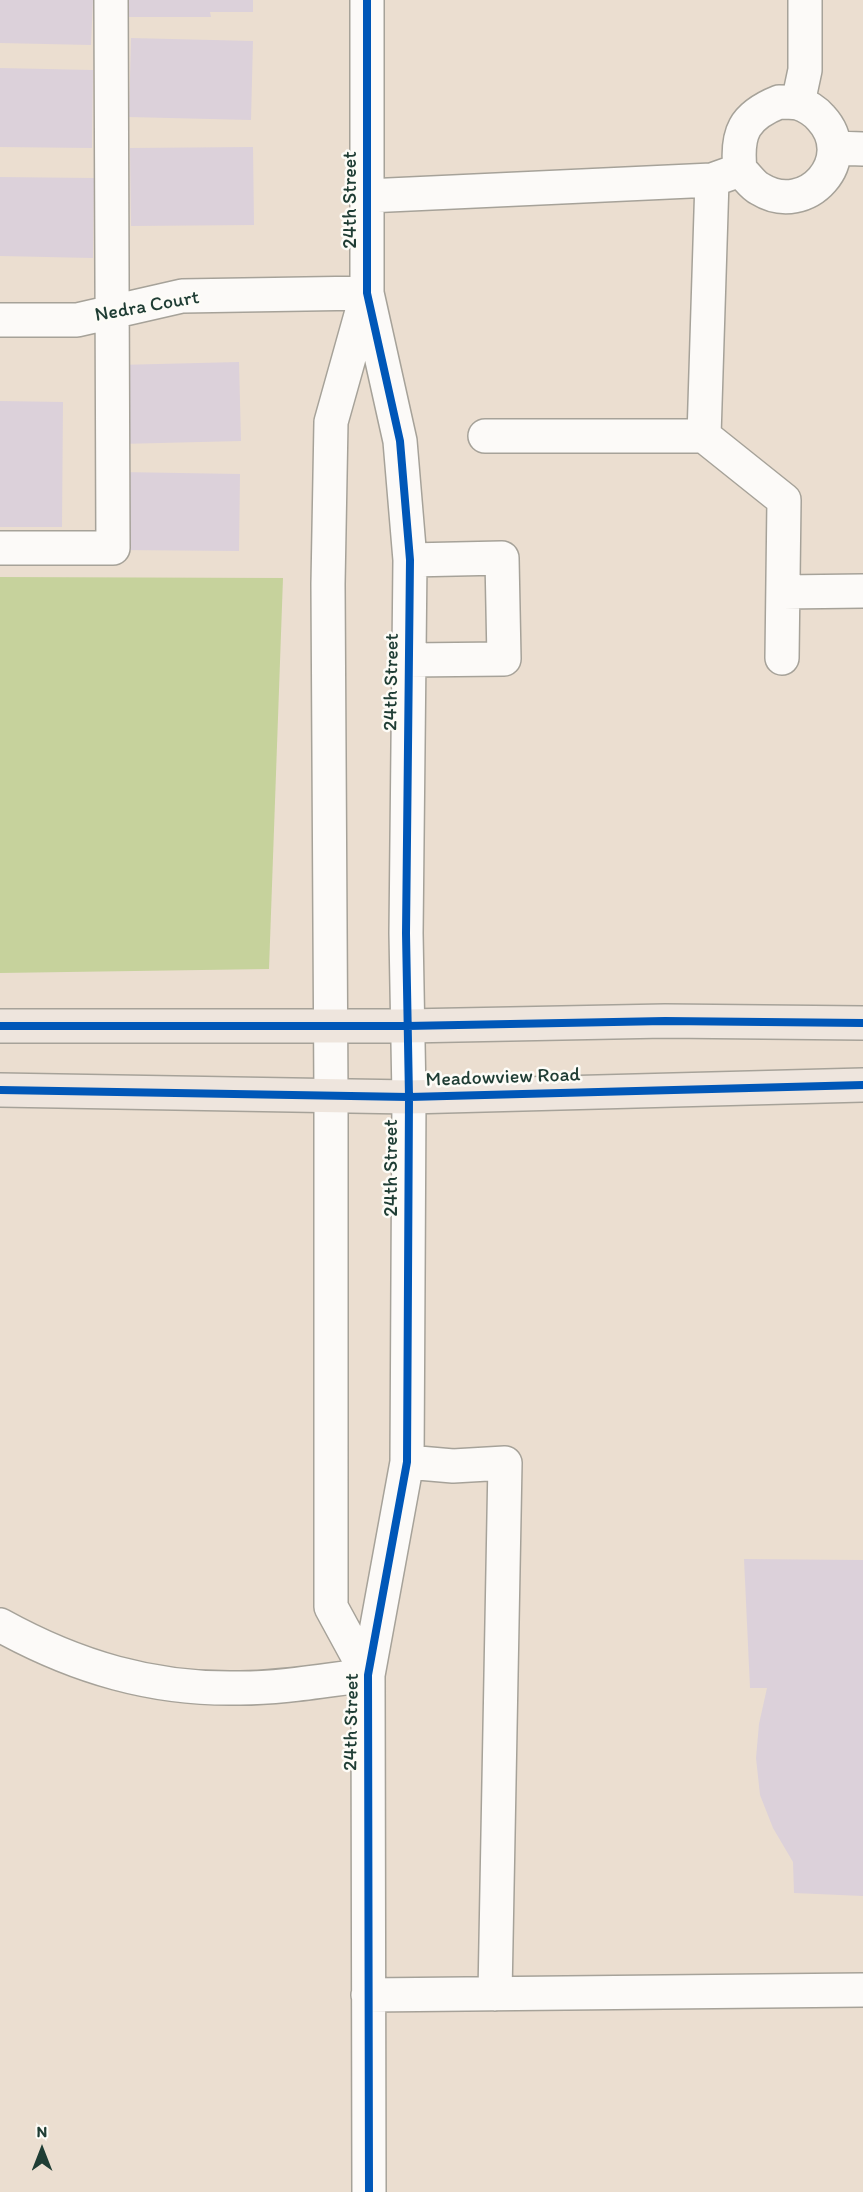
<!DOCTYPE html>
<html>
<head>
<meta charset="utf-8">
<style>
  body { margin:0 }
  #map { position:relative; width:863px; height:2192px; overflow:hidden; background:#ebded0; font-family:Itim,sans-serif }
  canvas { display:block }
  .north { position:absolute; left:12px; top:2120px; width:60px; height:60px; -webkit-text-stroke:4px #fdfcf7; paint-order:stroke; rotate:0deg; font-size:16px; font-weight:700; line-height:24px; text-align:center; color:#1f3d34 }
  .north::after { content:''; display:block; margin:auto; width:21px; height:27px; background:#1f3d34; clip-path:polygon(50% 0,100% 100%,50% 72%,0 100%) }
</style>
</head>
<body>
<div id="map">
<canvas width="863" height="2192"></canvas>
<div class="north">N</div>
</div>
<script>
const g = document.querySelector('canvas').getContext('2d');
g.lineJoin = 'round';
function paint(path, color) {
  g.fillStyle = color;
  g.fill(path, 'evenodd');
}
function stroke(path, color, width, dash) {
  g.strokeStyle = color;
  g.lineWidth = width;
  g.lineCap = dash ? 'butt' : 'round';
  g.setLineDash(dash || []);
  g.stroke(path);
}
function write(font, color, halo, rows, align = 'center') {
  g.font = font + ' Itim,sans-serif';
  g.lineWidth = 5;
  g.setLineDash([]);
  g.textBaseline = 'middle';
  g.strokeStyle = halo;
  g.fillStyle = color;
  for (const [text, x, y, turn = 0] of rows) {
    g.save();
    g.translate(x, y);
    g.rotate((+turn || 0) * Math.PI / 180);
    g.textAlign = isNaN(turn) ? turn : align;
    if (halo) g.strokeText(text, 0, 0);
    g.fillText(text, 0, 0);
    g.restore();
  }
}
paint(new Path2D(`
  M0,577L283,578L269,969L0,973Z`), '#c6d29c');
paint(new Path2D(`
  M0,0H93L91,45L0,43Z
  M129,0H253V12H210L211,17H129Z
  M131,38L253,41L251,120L129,117Z
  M0,68L93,70L92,148L0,147Z
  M253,147L254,225L131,226L130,148Z
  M0,177L94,178L93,258L0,256Z
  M239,362L241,441L120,444L118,365Z
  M0,401L63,402L62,527H0Z
  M119,472L240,474L239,551L118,550Z
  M744,1559L863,1560V1896L794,1893L793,1862L773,1828L760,1795L756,1758L759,1724L767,1688H750Z`), '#dcd1da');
const minor = new Path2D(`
  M367,0V293L400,441L410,560L406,933L409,1097L407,1462L368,1675L369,2192
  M779,102C785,102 792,102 798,103C807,106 815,111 821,118C859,159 807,218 760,189C752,185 747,176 740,170C736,133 744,116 779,102Z
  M798,103L805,70V0
  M834,148L863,149
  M367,196L712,180L740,170
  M366,297L331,422L328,584L331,1095V1607L368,1675
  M0,320H77L182,296L367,293
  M485,436H704L784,500L782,658
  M704,436L712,180
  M0,548H113L111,0
  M783,592L863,591
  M409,660L504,659L502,558L410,560
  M407,1462L453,1466L505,1463L495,1994
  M0,1625C76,1667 153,1690 240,1688C283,1688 326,1680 368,1675
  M368,1995L863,1990`);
const major = new Path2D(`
  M0,1026H407L665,1021L863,1023
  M0,1090L409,1097L863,1085`);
stroke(minor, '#a6a299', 36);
stroke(major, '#a6a299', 36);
stroke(minor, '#fcfaf8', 33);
stroke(major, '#eee5dd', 33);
stroke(new Path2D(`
  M367,0V293L400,441L410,560L406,933L409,1097L407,1462L368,1675L369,2192
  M0,1026H407L665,1021L863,1023
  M0,1090L409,1097L863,1085`), '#0057b8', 8);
write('20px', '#1f3d34', '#fdfcf7', [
  ["24th Street",351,200,-90],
  ["Nedra Court",147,307,-10],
  ["24th Street",392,682,-89],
  ["Meadowview Road",503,1078,-2],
  ["24th Street",392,1168,-90],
  ["24th Street",352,1722,-89]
]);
</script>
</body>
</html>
